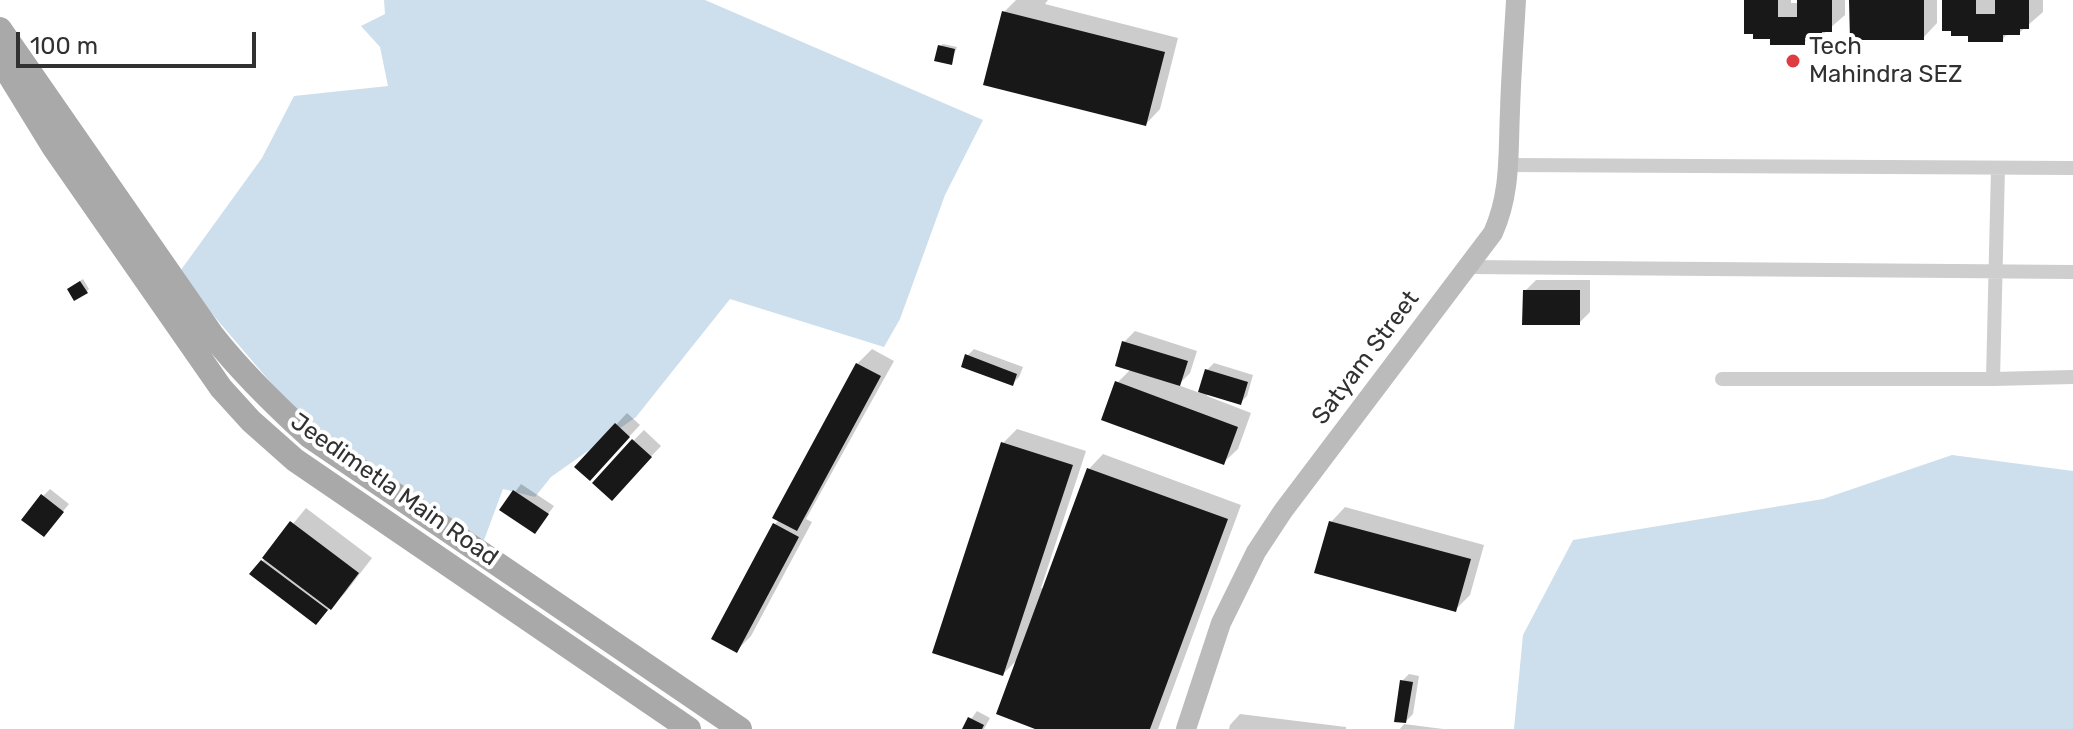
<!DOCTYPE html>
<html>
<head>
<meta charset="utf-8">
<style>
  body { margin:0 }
  #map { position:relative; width:2073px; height:729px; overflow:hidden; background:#fff; font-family:Rubik,sans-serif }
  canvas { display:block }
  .scale { position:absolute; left:16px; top:32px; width:240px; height:36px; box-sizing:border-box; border:4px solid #313131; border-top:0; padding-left:10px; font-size:24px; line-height:28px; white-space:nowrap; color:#313131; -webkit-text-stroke:6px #fff; paint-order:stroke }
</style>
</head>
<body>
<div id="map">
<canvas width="2073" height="729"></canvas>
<div class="scale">100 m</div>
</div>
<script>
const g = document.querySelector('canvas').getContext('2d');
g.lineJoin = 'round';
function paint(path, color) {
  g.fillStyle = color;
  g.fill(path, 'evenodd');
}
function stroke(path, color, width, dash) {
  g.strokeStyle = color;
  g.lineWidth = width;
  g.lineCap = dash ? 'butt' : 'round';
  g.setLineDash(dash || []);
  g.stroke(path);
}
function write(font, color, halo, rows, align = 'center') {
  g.font = font + ' Rubik,sans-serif';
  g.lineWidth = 8;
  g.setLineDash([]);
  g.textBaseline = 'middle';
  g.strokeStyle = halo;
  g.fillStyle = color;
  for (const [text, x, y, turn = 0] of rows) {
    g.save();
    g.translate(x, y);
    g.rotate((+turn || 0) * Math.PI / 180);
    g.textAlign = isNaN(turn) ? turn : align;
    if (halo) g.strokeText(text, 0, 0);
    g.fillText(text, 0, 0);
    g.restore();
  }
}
paint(new Path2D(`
  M384,0H705L983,120L945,195L900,319L884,347L730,299L636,417L551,477L535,497L503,489L484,540L307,425L178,274L262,158L294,96L388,86L380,47L361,26L385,14Z
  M1952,455L2073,471V729H1514L1523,635L1573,540L1823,499Z`), '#cddfec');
paint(new Path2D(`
  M1016,0H1048L1045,4L1178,38L1160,109L1146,124L1004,12Z
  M1746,0H1791V3H1799V0H1845V15L1821,36H1810L1804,43L1772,37Z
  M1851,0H1937V23L1923,38Z
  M1944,0H2043V12L2019,33H2008L2002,40L1970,34Z
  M943,44L957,47L951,62L940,46Z
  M83,279L89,289L86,292L72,286Z
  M1536,280H1590V312L1579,323L1525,291Z
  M1135,331L1197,351L1190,373L1178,385L1200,393L1207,370L1214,363L1253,375L1247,396L1240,403L1208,393L1207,396L1251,413L1238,449L1223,463L1117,383L1131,369L1124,342Z
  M872,349L894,361L806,519L812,522L751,636L737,650L774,525L779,520L857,364Z
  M974,349L1023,367L1019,377L1012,384L967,356Z
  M627,413L640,425L600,468L577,467Z
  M1017,429L1086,451L1041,588L1044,589L1089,469L1103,454L1241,505L1158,729H1041L1019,658L1003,674V443Z
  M644,430L661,446L622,487L633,441Z
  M521,484L554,506L535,531L502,509Z
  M50,489L69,504L50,527L43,496Z
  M1345,507L1484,545L1470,595L1456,609L1331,522Z
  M306,508L372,558L345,593L316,622L252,574Z
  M1409,674L1419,676L1413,714L1406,721L1402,681Z
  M977,711L990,718L984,729H964Z
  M1240,714L1346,727V729H1229L1230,725Z
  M1404,724L1443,729H1400Z`), '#0003');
paint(new Path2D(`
  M1744,0H1778V17H1797V0H1832V32H1822V38H1805V45H1770V39H1753V34H1744Z
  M1849,0H1924V40H1850Z
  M1942,0H1976V14H1995V0H2029V29H2020V35H2003V42H1968V36H1951V31H1942Z
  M1002,11L1165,52L1146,126L983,85Z
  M938,45L955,49L952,65L934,61Z
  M80,281L88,293L74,301L67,289Z
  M1523,290H1580V325H1522Z
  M1122,341L1188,361L1180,386L1115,366Z
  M965,354L1017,374L1013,386L961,367Z
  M856,363L881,376L797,531L772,518Z
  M1205,369L1248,382L1241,405L1198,392Z
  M1115,381L1238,427L1224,465L1101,420Z
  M615,423L630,437L590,481L574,467Z
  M632,439L652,457L612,501L592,483Z
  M1001,442L1073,465L1003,676L932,653Z
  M1087,468L1228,519L1150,729H1035L996,714Z
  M513,490L549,514L535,534L499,510Z
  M41,494L64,512L44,537L21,520Z
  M290,521L359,573L331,610L262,558Z
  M1329,521L1471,559L1456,612L1314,573Z
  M773,523L799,537L737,653L711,639Z
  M261,560L328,610L316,625L249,574Z
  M1400,680L1413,682L1406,723L1394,722Z
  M968,717L984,725L982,729H962Z`), '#181818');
stroke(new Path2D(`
  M1509,165L2073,168
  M1467,267L2073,272
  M1722,379H1993L1998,168
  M1993,379L2073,377`), '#cecece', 14);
stroke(new Path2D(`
  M1186,729L1221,623L1256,552L1283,511L1493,233C1511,193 1508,154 1510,111C1511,74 1514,37 1516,0`), '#bbb', 20);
stroke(new Path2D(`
  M0,29L213,336C242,373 274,404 309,436L740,729
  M0,60L54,148L221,388L251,421L295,460L689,729`), '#a9a9a9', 24);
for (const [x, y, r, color] of [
  [1793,61,8,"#df3c42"]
]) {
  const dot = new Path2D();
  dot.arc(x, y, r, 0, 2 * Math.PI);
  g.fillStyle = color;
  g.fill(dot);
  stroke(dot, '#fff', 3);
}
write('24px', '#313131', '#fff', [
  ["Tech",1809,47],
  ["Mahindra SEZ",1809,75]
], 'left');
write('24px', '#313131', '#fff', [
  ["Satyam Street",1366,358,-53],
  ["Jeedimetla Main Road",394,490,35]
]);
</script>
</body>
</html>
